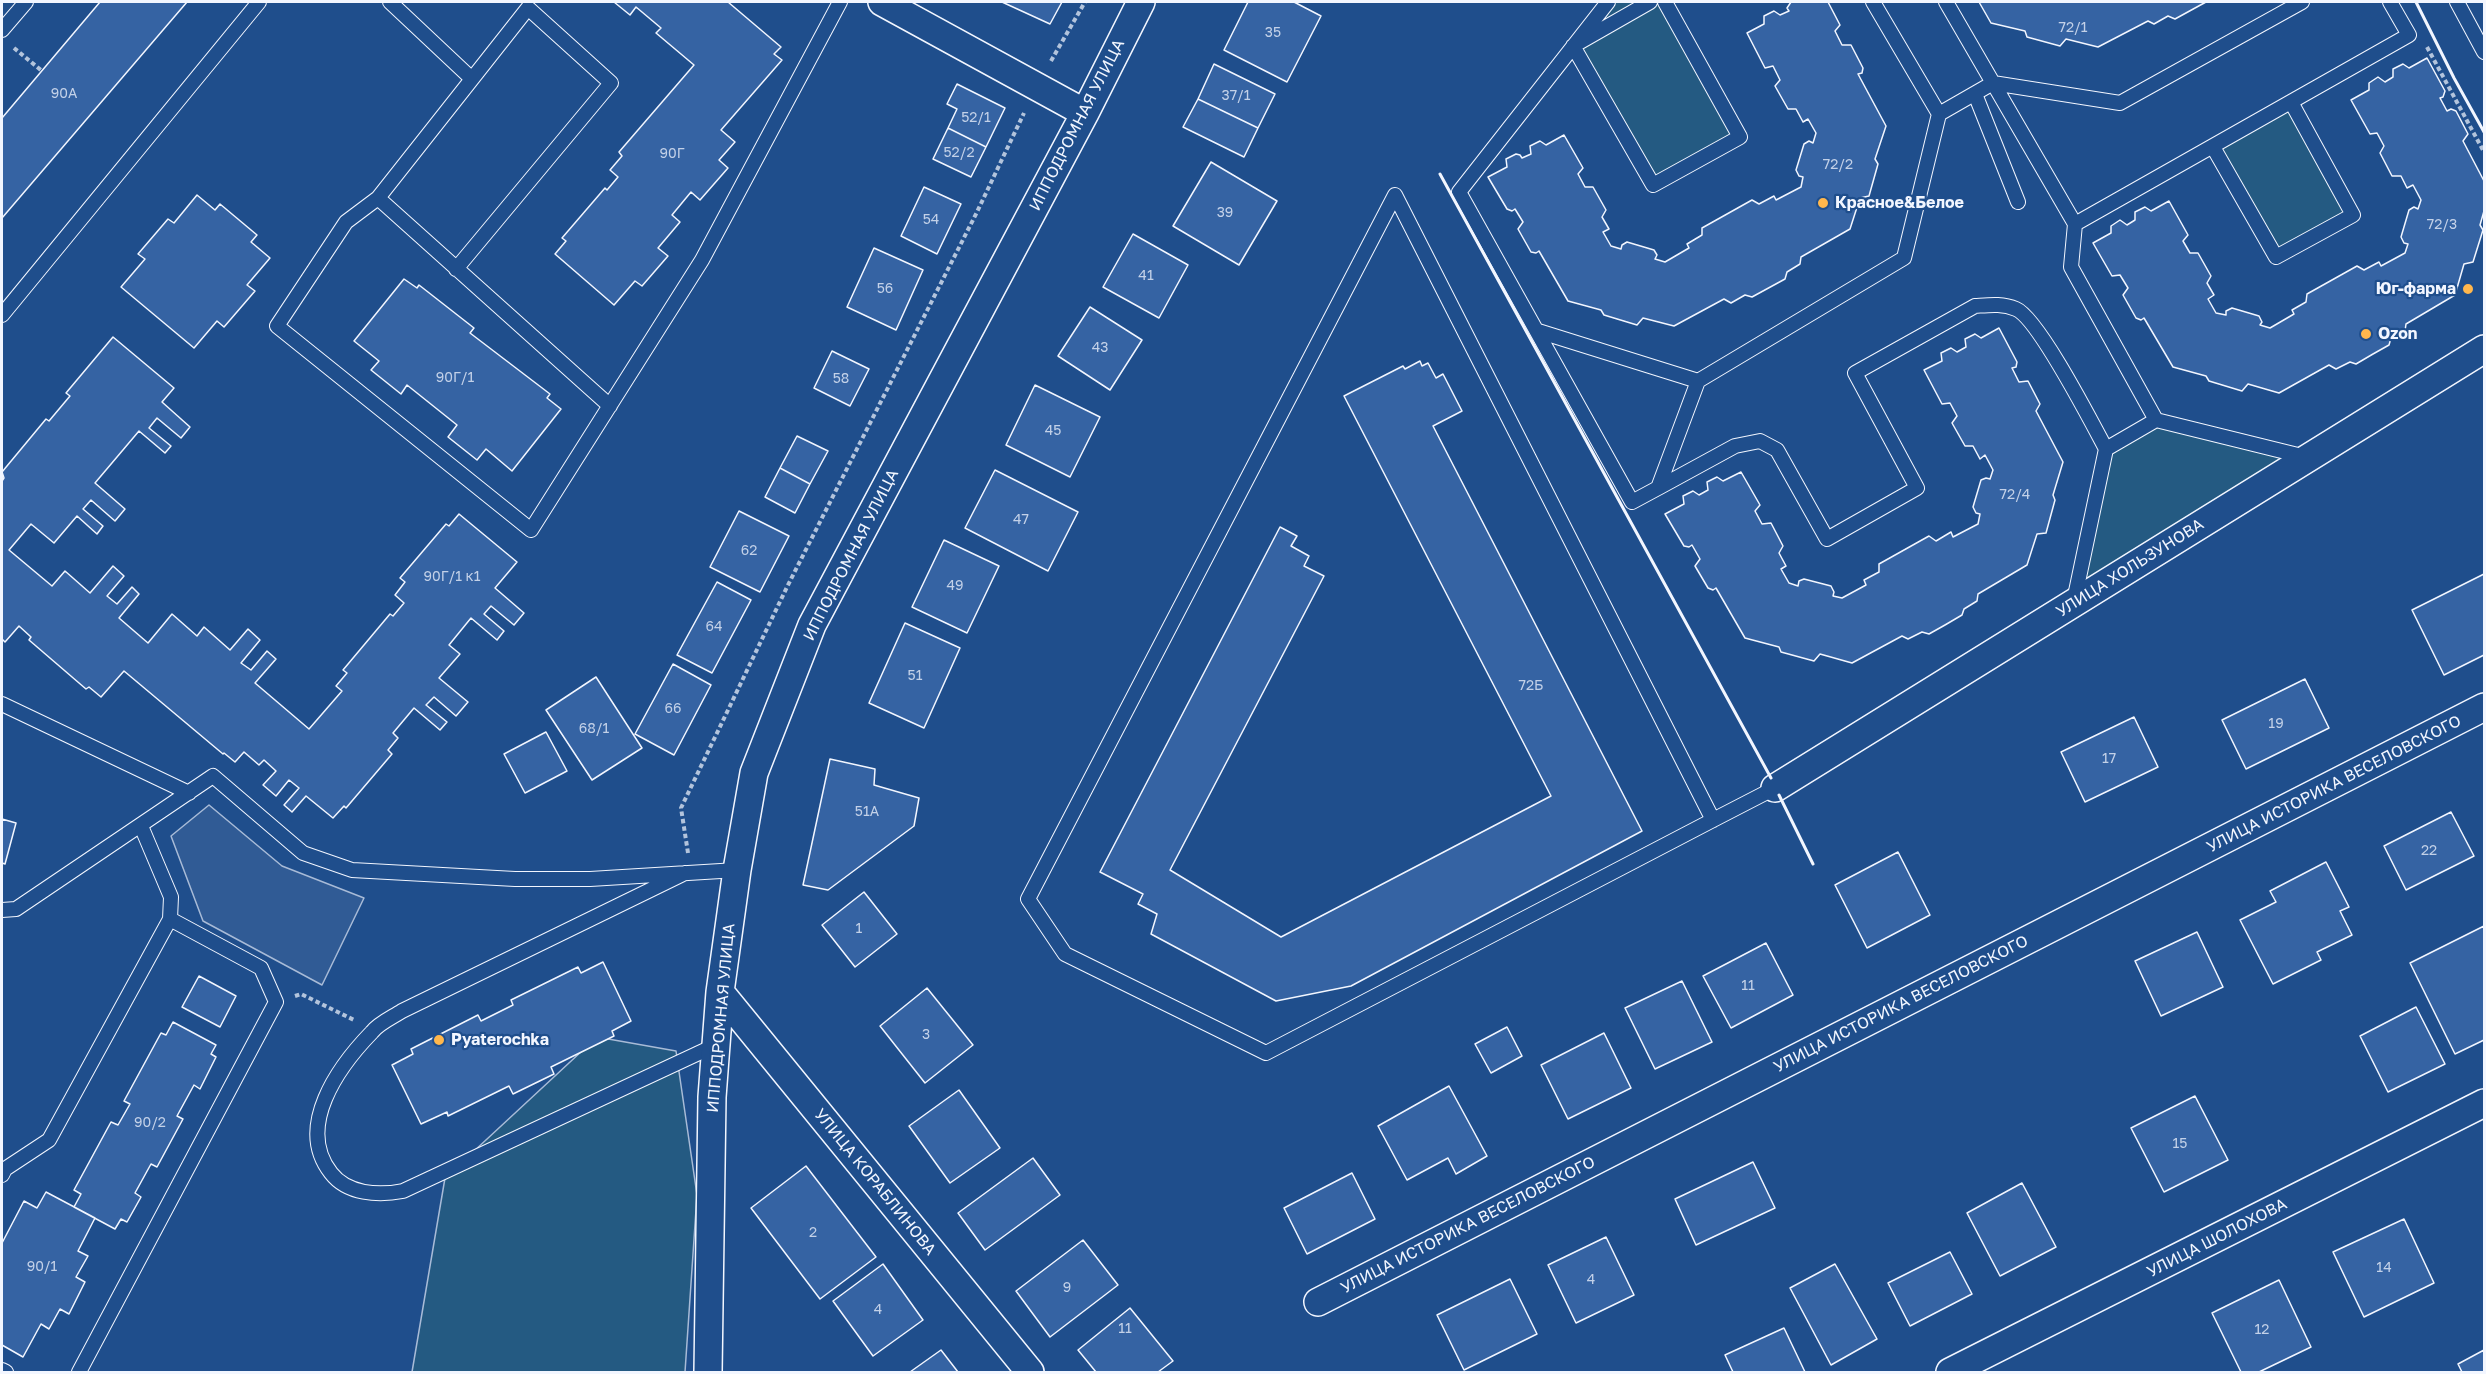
<!DOCTYPE html>
<html>
<head>
<meta charset="utf-8">
<style>
  body { margin:0 }
  #map { position:relative; width:2486px; height:1374px; overflow:hidden; background:#1f4e8c; font-family:"Golos Text",sans-serif }
  canvas { display:block }
  .frame { position:absolute; inset:0; border:3px solid #f2f6ff; pointer-events:none }
</style>
</head>
<body>
<div id="map">
<canvas width="2486" height="1374"></canvas>
<div class="frame"></div>
</div>
<script>
const g = document.querySelector('canvas').getContext('2d');
g.lineJoin = 'round';
function paint(path, color) {
  g.fillStyle = color;
  g.fill(path, 'evenodd');
}
function stroke(path, color, width, dash) {
  g.strokeStyle = color;
  g.lineWidth = width;
  g.lineCap = dash ? 'butt' : 'round';
  g.setLineDash(dash || []);
  g.stroke(path);
}
function write(font, color, halo, rows, align = 'center') {
  g.font = font + ' "Golos Text",sans-serif';
  g.lineWidth = 4.5;
  g.setLineDash([]);
  g.textBaseline = 'middle';
  g.strokeStyle = halo;
  g.fillStyle = color;
  for (const [text, x, y, turn = 0] of rows) {
    g.save();
    g.translate(x, y);
    g.rotate((+turn || 0) * Math.PI / 180);
    g.textAlign = isNaN(turn) ? turn : align;
    if (halo) g.strokeText(text, 0, 0);
    g.fillText(text, 0, 0);
    g.restore();
  }
}
const green = new Path2D(`
  M1608,2H1665L1740,137L1653,185L1573,46Z
  M2291,102L2353,215L2276,257L2213,147Z
  M2156,420L2308,458L2074,603L2107,449Z
  M597,1037L676,1051L697,1195L685,1372H412L445,1178Z`);
paint(green, '#245a82');
stroke(green, '#a8bbd7', 1.5);
const parking = new Path2D(`
  M209,805L282,866L364,898L322,985L203,921L171,836Z`);
paint(parking, '#305b95');
stroke(parking, '#a8bbd7', 1.5);
const building = new Path2D(`
  M100,2H187L2,218V118Z
  M614,2H728L781,47L774,54L782,60L721,130L735,142L719,160L728,168L700,200L691,192L672,215L680,222L658,248L668,256L642,286L635,281L614,305L555,254L566,241L562,238L605,188L607,190L618,177L610,170L622,156L619,152L694,65L656,33L661,28L636,7L630,15Z
  M1002,2H1062L1050,24Z
  M1248,2H1294L1321,16L1287,82L1224,50Z
  M1791,2H1828L1840,25L1835,31L1842,45H1851L1863,68L1862,73L1858,74L1886,126L1875,159L1878,164L1869,196L1860,198L1850,229L1801,257L1800,264L1787,272L1785,279L1752,297L1745,295L1731,303L1724,299L1674,326L1643,318L1637,325L1604,315L1601,310L1568,301L1539,251L1536,253L1531,252L1518,229L1523,222L1515,209L1512,211L1507,209L1488,177L1507,167L1506,159L1516,154L1520,155L1522,158L1531,154L1530,146L1540,141L1546,145L1564,135L1583,168L1578,174L1585,187H1593L1606,210L1602,217L1609,229L1603,232L1611,246L1621,249L1622,245L1627,242L1654,250L1657,255L1655,259L1665,262L1689,248L1687,244L1702,235V228L1752,200L1759,204L1774,196L1776,200L1801,187L1803,177L1799,176L1796,170L1804,144L1809,141L1813,143L1816,133L1808,119L1803,122L1796,109H1788L1775,86L1780,80L1773,66L1765,68L1747,33L1764,24V16L1774,11L1780,15L1789,11L1787,8Z
  M1979,2H2206L2175,19L2168,16L2154,24L2148,21L2098,47L2066,39L2060,46L2027,37L2025,31L1991,23Z
  M2427,58L2445,91L2443,97L2440,98L2447,111L2451,109L2456,111L2468,134L2463,141L2484,181V211L2480,225L2483,230L2473,262L2464,264L2455,295L2406,324L2405,331L2391,338L2389,345L2373,354L2356,364L2350,362L2336,369L2329,365L2279,393L2248,384L2242,391L2209,381L2206,376L2173,367L2144,318L2141,320L2136,318L2123,295L2128,288L2120,275L2112,276L2093,243L2111,233V226L2120,220L2127,225L2135,220V212L2145,207L2151,211L2169,201L2188,235L2183,241L2190,253H2198L2211,276L2207,283L2214,295L2208,299L2216,313L2226,315V311L2232,308L2259,316L2262,322L2260,325L2270,328L2294,314L2292,310L2306,302L2307,294L2357,266L2364,270L2379,262L2381,266L2405,253L2408,244L2404,243L2401,237L2409,210L2414,207L2418,209L2421,200L2413,185L2407,188L2401,176H2392L2380,153L2384,146L2377,133L2370,134L2351,100L2369,90V83L2378,77L2385,82L2393,77V69L2403,64L2409,68Z
  M1214,64L1275,94L1258,128L1198,99Z
  M957,84L1005,108L986,147L948,128L957,109L947,104Z
  M1198,99L1258,128L1244,157L1183,127Z
  M948,128L986,147L971,177L933,159Z
  M1211,162L1277,201L1239,265L1173,226Z
  M924,187L961,204L937,254L901,236Z
  M197,195L215,210L220,204L257,235L251,242L270,258L247,285L255,291L224,327L217,321L194,348L121,287L145,259L138,254L168,219L174,223Z
  M1133,234L1188,265L1159,318L1103,287Z
  M874,248L923,270L896,330L847,307Z
  M404,279L417,288L419,285L474,328L470,333L550,394L547,398L561,409L512,471L486,449L477,460L448,437L457,425L407,385L401,394L371,370L379,361L354,341Z
  M1090,307L1142,340L1110,390L1058,356Z
  M1999,328L2017,362L2016,367L2012,368L2019,382L2028,381L2040,404L2036,411L2063,462L2053,495L2055,500L2046,533L2037,534L2027,565L1978,594L1977,601L1964,609L1962,615L1945,625L1929,634L1922,632L1908,639L1902,636L1852,663L1820,654L1814,661L1781,652L1779,647L1745,638L1716,588L1713,590L1708,588L1695,566L1700,559L1692,545L1689,547L1684,546L1665,514L1684,504L1683,496L1693,491L1699,495L1708,490L1707,482L1717,477L1723,481L1741,472L1760,505L1755,511L1762,524L1771,523L1783,546L1779,553L1786,566L1781,569L1789,583L1798,586L1799,581L1804,579L1831,586L1834,592L1833,596L1842,598L1866,585L1864,580L1879,572V564L1929,536L1936,541L1951,532L1953,537L1978,524L1980,514L1976,513L1973,507L1981,480L1986,478L1990,479L1993,470L1985,455L1980,459L1973,446H1965L1952,423L1957,416L1950,403L1942,404L1924,370L1942,361L1941,353L1951,348L1957,352L1966,347L1965,339L1975,334L1981,338Z
  M113,337L174,388L162,402L190,427L181,438L157,418L149,428L171,446L165,453L139,431L95,483L125,509L115,521L91,500L83,509L103,526L97,534L77,516L54,543L31,524L9,550L52,586L65,571L90,593L113,566L124,576L107,596L117,604L132,587L139,594L119,618L148,643L172,614L197,636L204,627L230,650L248,629L260,640L241,663L251,670L267,651L276,659L255,683L309,729L342,691L336,686L347,673L343,670L390,614L393,616L404,603L395,595L405,582L400,578L446,524L449,526L459,514L517,562L495,588L524,613L514,625L491,606L484,614L504,631L497,640L471,618L449,645L460,654L439,678L468,702L456,716L434,697L426,705L447,722L440,730L414,708L393,733L398,738L388,750L392,754L346,808L344,806L333,818L306,796L292,812L284,805L299,788L289,780L276,796L263,785L276,771L264,760L259,765L244,752L235,762L224,753L223,754L124,671L101,697L89,687L86,689L29,640L31,637L19,626L5,642L2,639V481L4,478L2,472L46,419L49,421L70,396L66,393Z
  M832,351L869,369L850,406L814,388Z
  M1420,361L1422,366L1428,363L1436,378L1443,374L1462,411L1433,426L1642,831L1351,986L1276,1001L1151,934L1157,914L1138,904L1143,894L1100,872L1280,527L1297,536L1291,546L1309,556L1304,566L1324,576L1170,870L1281,937L1551,796L1344,396L1403,366L1405,369Z
  M1035,385L1100,417L1070,477L1006,445Z
  M797,436L828,451L810,484L780,468Z
  M780,468L810,484L795,513L765,497Z
  M995,470L1078,512L1048,571L965,528Z
  M739,511L789,536L760,592L710,567Z
  M944,540L999,566L967,633L912,607Z
  M2484,574V655L2444,675L2412,610Z
  M717,582L751,600L712,673L677,655Z
  M905,623L960,648L924,728L869,703Z
  M673,664L711,685L674,755L635,734Z
  M596,677L642,748L592,780L546,710Z
  M2305,679L2329,728L2246,769L2222,720Z
  M2134,717L2158,767L2085,802L2061,752Z
  M546,732L567,771L525,793L504,754Z
  M830,759L875,769L874,785L919,798L914,826L828,890L803,885Z
  M2451,812L2474,856L2406,890L2384,846Z
  M2,819L16,823L5,864L2,863Z
  M1898,852L1930,915L1867,948L1835,885Z
  M2326,862L2349,907L2340,911L2352,935L2317,952L2321,960L2273,984L2240,920L2276,902L2270,891Z
  M864,892L897,934L855,967L822,925Z
  M2484,926V1040L2455,1054L2410,963Z
  M2197,932L2223,987L2161,1016L2135,961Z
  M1766,943L1793,995L1731,1028L1703,976Z
  M603,962L631,1021L612,1031L614,1036L551,1067L554,1074L513,1094L509,1086L448,1116L447,1112L421,1124L392,1065L413,1054L411,1049L478,1015L481,1021L513,1005L511,1000L578,967L581,973Z
  M199,976L236,996L220,1027L182,1007Z
  M1682,981L1712,1042L1655,1069L1625,1008Z
  M927,988L973,1045L925,1083L880,1026Z
  M2416,1007L2445,1064L2388,1092L2360,1036Z
  M173,1022L216,1045L211,1054L216,1057L200,1089L194,1085L177,1116L183,1119L157,1167L151,1164L135,1193L141,1197L127,1222L121,1219L115,1229L74,1207L81,1194L74,1190L111,1122L118,1125L130,1104L124,1101L161,1033L166,1035Z
  M1507,1027L1522,1056L1491,1073L1475,1044Z
  M1604,1033L1631,1088L1568,1119L1541,1065Z
  M1449,1086L1487,1156L1456,1174L1448,1158L1407,1180L1378,1126Z
  M959,1090L1000,1148L950,1183L909,1126Z
  M2195,1096L2228,1160L2164,1192L2131,1128Z
  M1033,1158L1060,1195L985,1250L958,1213Z
  M1753,1162L1775,1208L1696,1245L1675,1199Z
  M806,1166L876,1257L820,1299L751,1208Z
  M1352,1173L1375,1219L1307,1254L1284,1208Z
  M2022,1183L2056,1247L2000,1276L1967,1213Z
  M46,1192L95,1218L78,1251L88,1256L76,1277L85,1282L69,1314L60,1309L49,1329L41,1324L23,1357L2,1345V1243L24,1201L37,1208Z
  M2404,1219L2434,1283L2364,1317L2333,1252Z
  M1606,1237L1634,1295L1576,1323L1548,1265Z
  M1083,1240L1118,1285L1050,1337L1016,1291Z
  M1950,1252L1972,1294L1910,1326L1888,1283Z
  M883,1264L923,1320L873,1356L833,1301Z
  M1835,1264L1877,1339L1831,1365L1790,1288Z
  M1510,1279L1537,1334L1464,1370L1437,1315Z
  M2279,1280L2311,1347L2259,1372H2241L2212,1313Z
  M1130,1308L1173,1361L1158,1372H1096L1078,1350Z
  M1784,1328L1805,1372H1733L1725,1355Z
  M941,1350L958,1372H910Z
  M2484,1350V1372H2462L2458,1364Z`);
paint(building, '#3563a3');
stroke(building, '#f2f6ff', 1.5);
const service = new Path2D(`
  M390,2L472,79L378,198L346,222L277,326L531,530L702,260L840,2
  M1608,2L1459,192L1632,502L1658,488L1698,381L1904,258L1939,114L1873,2
  M1946,2L1993,83L2120,103L2302,2
  M2457,2L2484,52
  M2,30L26,2
  M1580,42L1650,2
  M1573,46L1653,185L1740,137L1665,2
  M1975,94L2018,202
  M1939,114L1993,83L2075,224L2071,267L2156,420
  M2213,147L2276,257L2353,215L2291,102
  M378,198L610,406
  M2075,224L2409,35L2390,2
  M456,269L611,83L528,8L472,79
  M2,315L259,2
  M1538,331L1698,381
  M1658,488L1735,446L1760,441L1777,450L1827,539L1917,488L1855,373L1975,306C1989,305 2002,303 2016,309C2038,318 2092,423 2106,449
  M2074,601L2106,449L2156,420L2306,457
  M2,704L189,793
  M1713,820L1395,195L1028,899L1065,954L1266,1053L1713,820L1775,788
  M685,873L402,1011C393,1017 379,1023 372,1032C338,1067 295,1127 331,1173C347,1194 378,1196 403,1191L716,1045
  M2,910L16,909L213,776L303,853L352,870L515,879H590L737,870
  M2,1175L5,1169L49,1140L170,919L171,897L141,826
  M2,1370L6,1372
  M79,1372L276,1002L261,968L170,919`);
const minor = new Path2D(`
  M882,2L1085,113
  M1775,788L2484,349
  M720,992L1030,1372
  M1318,1302L2484,707
  M708,1372L712,1097L720,992L737,870L754,773L812,625L1085,113L1141,2
  M1950,1372L2484,1103`);
stroke(service, '#f2f6ff', 16);
stroke(minor, '#f2f6ff', 30);
stroke(new Path2D(`
  M2427,47L2484,152
  M14,48L42,71
  M1051,61L1085,2
  M688,853L681,808L787,587L977,212L1024,113
  M295,996L301,994L354,1020`), '#b3c4dc', 4, [4.5, 3]);
stroke(service, '#1f4e8c', 14);
stroke(minor, '#1f4e8c', 27);
stroke(new Path2D(`
  M2416,2L2454,78L2484,132
  M1440,174L1771,778
  M1779,795L1813,864`), '#f2f6ff', 3);
for (const [x, y, r, color] of [
  [1823,203,6,"#ffb74d"],
  [2468,289,6,"#ffb74d"],
  [2366,334,6,"#ffb74d"],
  [439,1040,6,"#ffb74d"]
]) {
  const dot = new Path2D();
  dot.arc(x, y, r, 0, 2 * Math.PI);
  g.fillStyle = color;
  g.fill(dot);
  stroke(dot, '#1f4e8c', 2);
}
write('14px', '#c3d1e8', null, [
  ["72/1",2073,28],
  ["35",1273,33],
  ["90А",64,94],
  ["37/1",1236,96],
  ["52/1",976,118],
  ["52/2",959,153],
  ["90Г",672,154],
  ["72/2",1838,165],
  ["39",1225,213],
  ["54",931,220],
  ["72/3",2442,225],
  ["41",1146,276],
  ["56",885,289],
  ["43",1100,348],
  ["90Г/1",455,378],
  ["58",841,379],
  ["45",1053,431],
  ["72/4",2015,495],
  ["47",1021,520],
  ["62",749,551],
  ["90Г/1 к1",452,577],
  ["49",955,586],
  ["64",714,627],
  ["51",915,676],
  ["72Б",1531,686],
  ["66",673,709],
  ["19",2276,724],
  ["68/1",594,729],
  ["17",2109,759],
  ["51А",867,812],
  ["22",2429,851],
  ["1",859,929],
  ["11",1748,986],
  ["3",926,1035],
  ["90/2",150,1123],
  ["15",2180,1144],
  ["2",813,1233],
  ["90/1",42,1267],
  ["14",2384,1268],
  ["4",1591,1280],
  ["9",1067,1288],
  ["4",878,1310],
  ["11",1125,1329],
  ["12",2262,1330]
]);
write('16px', '#f2f6ff', '#1f4e8c', [
  ["ИППОДРОМНАЯ УЛИЦА",1077,125,-63],
  ["ИППОДРОМНАЯ УЛИЦА",851,555,-63],
  ["УЛИЦА ХОЛЬЗУНОВА",2130,568,-32],
  ["УЛИЦА ИСТОРИКА ВЕСЕЛОВСКОГО",2334,784,-27],
  ["УЛИЦА ИСТОРИКА ВЕСЕЛОВСКОГО",1901,1004,-27],
  ["ИППОДРОМНАЯ УЛИЦА",721,1018,-85],
  ["УЛИЦА КОРАБЛИНОВА",875,1182,51],
  ["УЛИЦА ИСТОРИКА ВЕСЕЛОВСКОГО",1468,1225,-27],
  ["УЛИЦА ШОЛОХОВА",2217,1238,-27]
]);
write('bold 16px', '#f2f6ff', '#1f4e8c', [
  ["Красное&Белое",1835,203],
  ["Юг-фарма",2456,289,"right"],
  ["Ozon",2378,334],
  ["Pyaterochka",451,1040]
], 'left');
</script>
</body>
</html>
